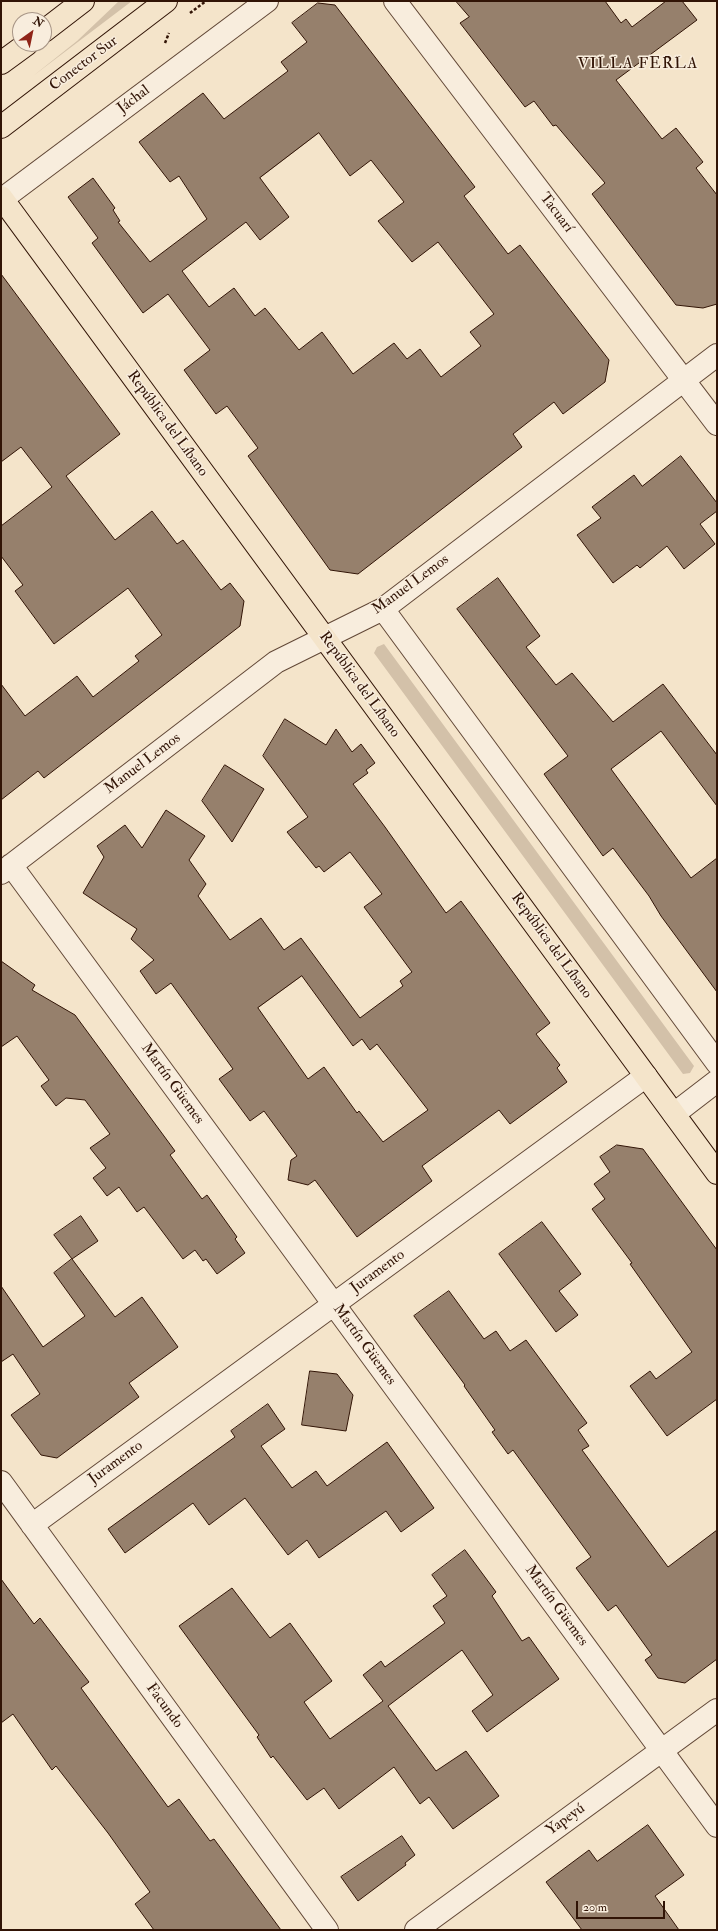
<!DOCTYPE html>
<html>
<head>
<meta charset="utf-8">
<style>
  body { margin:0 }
  #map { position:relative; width:718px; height:1931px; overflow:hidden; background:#f4e4ca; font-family:"IM FELL Double Pica",serif }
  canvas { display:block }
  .frame { position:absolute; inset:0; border:2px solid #311406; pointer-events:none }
  .north { position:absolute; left:12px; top:12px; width:40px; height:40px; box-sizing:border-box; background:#f8eddd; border:1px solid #a89687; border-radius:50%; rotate:33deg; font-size:11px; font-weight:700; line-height:16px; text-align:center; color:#311406 }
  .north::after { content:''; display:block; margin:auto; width:14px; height:18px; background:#8f2418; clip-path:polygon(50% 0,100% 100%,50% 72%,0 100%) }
  .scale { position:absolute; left:576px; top:1901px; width:89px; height:18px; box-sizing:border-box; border:2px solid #311406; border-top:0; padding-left:5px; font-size:12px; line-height:14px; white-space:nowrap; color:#311406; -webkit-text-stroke:3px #f8eddd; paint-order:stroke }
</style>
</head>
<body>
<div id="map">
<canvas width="718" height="1931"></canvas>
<div class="frame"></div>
<div class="north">N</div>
<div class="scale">20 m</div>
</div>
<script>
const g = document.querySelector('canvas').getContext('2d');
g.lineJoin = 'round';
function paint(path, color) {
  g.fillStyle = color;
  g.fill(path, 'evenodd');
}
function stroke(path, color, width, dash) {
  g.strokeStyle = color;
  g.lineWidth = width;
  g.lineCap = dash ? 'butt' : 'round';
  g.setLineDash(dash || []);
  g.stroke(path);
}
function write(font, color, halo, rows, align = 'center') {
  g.font = font + ' "IM FELL Double Pica",serif';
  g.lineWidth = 3;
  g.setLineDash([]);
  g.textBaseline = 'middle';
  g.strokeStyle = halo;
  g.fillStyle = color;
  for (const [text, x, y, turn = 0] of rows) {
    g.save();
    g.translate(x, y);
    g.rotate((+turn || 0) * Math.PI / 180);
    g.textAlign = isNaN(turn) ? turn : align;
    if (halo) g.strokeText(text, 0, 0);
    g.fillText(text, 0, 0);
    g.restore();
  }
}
paint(new Path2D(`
  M119,1H132L33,76L77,41Z
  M384,644L694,1066L690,1073L683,1074L374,653L377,647Z`), '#d3c1a9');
const building = new Path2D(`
  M456,1H605L621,23L626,19L632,27L666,1H682L697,20L616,80L662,139L676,128L703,162L696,168L717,195V304L703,308L676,305L592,194L605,183L556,125L553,126L534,101L525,107L460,23L469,17Z
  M318,3L335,5L475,187L464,196L508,254L520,245L609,360L605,382L563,414L554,402L513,434L522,447L358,574L330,570L248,456L258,448L227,406L216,414L184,370L210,350L168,294L143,313L92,243L98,238L68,197L93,178L115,208L113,210L120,221L118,222L150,262L207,219L179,176L170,182L139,142L203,93L224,119L288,71L281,62L307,42L292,23ZM319,133L350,176L371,160L404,202L378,221L412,262L438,242L494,314L470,332L481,346L441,377L420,349L407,359L394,343L353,374L322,332L299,350L265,308L255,316L234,288L209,307L182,271L246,222L260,240L289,217L260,178Z
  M1,274L120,434L66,476L115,540L152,511L177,544L183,540L221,590L230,583L244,601L240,626L44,778L38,771L1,800V684L25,716L77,676L93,697L139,661L135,656L162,635L128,588L54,644L15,591L23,585L1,556V526L52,487L21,447L1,462Z
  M681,456L717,503V511L700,524L715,544L684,569L667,546L640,568L637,565L613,583L577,535L601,518L592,507L634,475L642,486Z
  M498,578L540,636L526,647L556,685L572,673L613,722L663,684L717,755V806L661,731L611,769L691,878L717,858V992L661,916L649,896L613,848L603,856L544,774L568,756L457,609Z
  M285,719L326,745L336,729L352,752L361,744L375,763L366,770L368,773L353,784L385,827L446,913L461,901L550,1023L536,1034L560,1065L557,1068L567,1082L510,1124L499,1110L422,1166L432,1181L357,1237L315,1180L308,1185L288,1180L291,1160L297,1156L264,1111L250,1121L236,1102L219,1079L233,1069L171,983L156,994L140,971L154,960L131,939L137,929L83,893L104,857L97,846L125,825L142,848L166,810L205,836L189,860L206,884L198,896L230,940L261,918L284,950L301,938L360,1018L403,986L400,981L412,972L364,907L382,894L350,852L324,872L319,866L316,868L287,832L308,817L263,756ZM302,976L353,1046L362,1039L370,1050L377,1044L428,1110L383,1142L359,1111L357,1113L324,1067L308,1079L258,1008Z
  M225,765L264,789L232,842L202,801Z
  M1,961L35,985L32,990L75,1015L175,1151L170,1155L202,1199L207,1195L237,1237L235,1239L245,1253L217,1274L206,1259L203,1261L195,1250L183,1259L144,1207L137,1212L119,1187L107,1196L93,1178L106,1168L90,1148L110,1134L85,1100L66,1098L56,1106L41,1086L49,1080L17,1036L1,1047Z
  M617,1145L643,1149L717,1250V1399L667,1436L630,1386L650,1371L656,1379L692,1352L630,1264L632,1263L592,1209L605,1199L594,1184L610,1172L600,1157Z
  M81,1216L98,1241L72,1259L54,1235Z
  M542,1222L581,1274L559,1291L578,1315L556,1332L499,1254Z
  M72,1259L115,1317L142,1297L178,1347L129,1383L139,1397L57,1458L41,1455L11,1415L40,1394L13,1354L1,1362V1286L43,1347L85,1316L54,1273Z
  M449,1291L484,1339L496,1331L510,1351L526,1340L587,1423L578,1430L589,1446L582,1450L668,1567L717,1530V1659L685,1683L658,1678L645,1660L652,1655L616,1605L608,1611L576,1568L591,1557L513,1450L508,1454L492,1432L495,1430L464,1386L465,1385L414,1316Z
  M310,1371L337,1374L353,1395L346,1431L302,1425Z
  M268,1404L285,1429L261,1446L292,1488L316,1471L327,1486L387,1442L434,1508L401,1532L386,1511L319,1558L307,1540L288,1555L245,1498L209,1525L193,1503L125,1553L108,1529L235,1437L231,1431Z
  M465,1550L496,1592L492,1596L522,1641L529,1637L559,1679L487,1732L472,1711L493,1695L462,1650L388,1706L436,1771L466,1751L499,1796L453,1829L429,1797L420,1804L394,1767L339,1809L324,1788L307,1800L273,1756L271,1758L257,1737L259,1735L179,1626L232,1588L270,1638L290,1623L332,1681L304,1702L330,1739L383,1701L363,1675L381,1661L385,1667L445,1623L433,1606L447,1596L432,1575Z
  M1,1579L34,1624L40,1618L89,1682L81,1688L168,1807L179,1799L210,1841L214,1839L281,1930H154L135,1904L150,1892L108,1833L56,1766L52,1770L13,1714L1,1723Z
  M648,1825L684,1875L655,1896L679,1930H582L546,1882L589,1850L597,1861Z
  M402,1836L415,1855L405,1863L406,1865L358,1901L341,1877Z`);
paint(building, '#96806c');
stroke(building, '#311406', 1);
const minor = new Path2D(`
  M395,1L717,424
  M1,200L267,1
  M383,609L717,1063
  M11,865L717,1826
  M1,873L276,662L383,609L717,355
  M674,1114L717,1081
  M1,1482L327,1930
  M32,1525L646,1076
  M416,1930L717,1710`);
const major = new Path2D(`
  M44,31L83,1
  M1,63L27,44
  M1,127L166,1
  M1,197L717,1173`);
stroke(minor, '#624837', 24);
stroke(major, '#311406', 24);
stroke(new Path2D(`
  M190,13L206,1
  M165,43L169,33`), '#311406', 2.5, [3, 2]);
stroke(minor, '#f8eddd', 22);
stroke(major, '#f4e4ca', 22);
write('15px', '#311406', '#f8eddd', [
  ["Conector Sur",84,64,-37],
  ["Jáchal",134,100,-37],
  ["Tacuarí",556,213,53],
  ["República del Líbano",167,424,54],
  ["Manuel Lemos",411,585,-36],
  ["República del Líbano",359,685,54],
  ["Manuel Lemos",143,764,-37],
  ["República del Líbano",551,946,54],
  ["Martín Güemes",172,1084,54],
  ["Juramento",378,1272,-36],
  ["Martín Güemes",364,1345,54],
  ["Juramento",116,1463,-36],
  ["Martín Güemes",556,1606,54],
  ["Facundo",164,1706,54],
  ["Yapeyú",566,1820,-36]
]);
g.letterSpacing = '1px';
write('16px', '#311406', '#f8eddd', [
  ["VILLA FERLA",638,65]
]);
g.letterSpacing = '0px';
</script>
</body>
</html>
